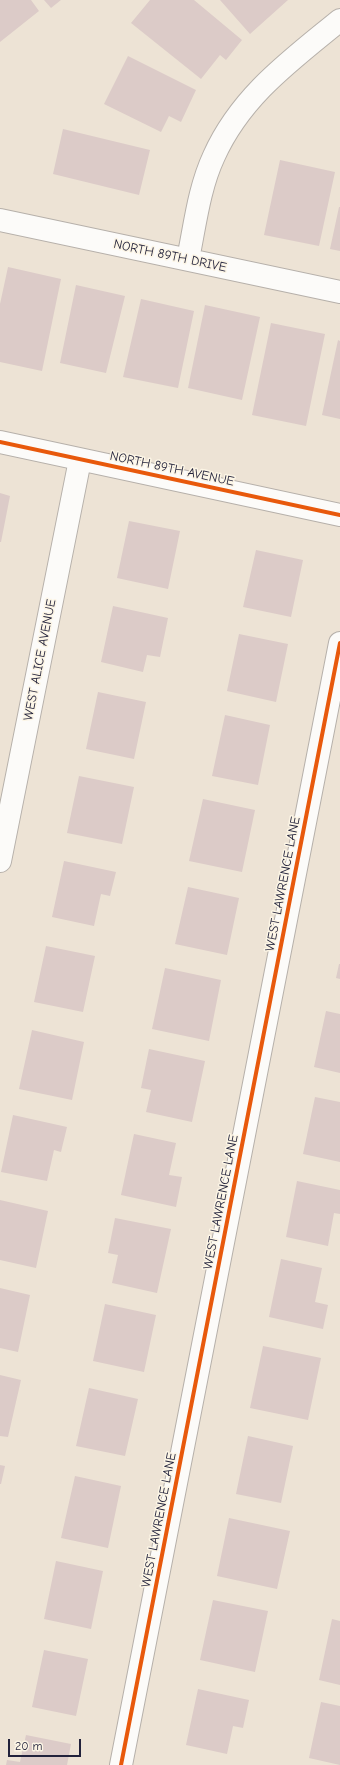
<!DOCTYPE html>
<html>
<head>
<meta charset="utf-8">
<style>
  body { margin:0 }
  #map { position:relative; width:340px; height:1765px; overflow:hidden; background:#ede3d5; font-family:"Comic Neue",sans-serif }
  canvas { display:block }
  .scale { position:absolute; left:8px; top:1739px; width:73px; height:18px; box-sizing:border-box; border:2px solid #22223b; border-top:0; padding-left:5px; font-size:12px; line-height:14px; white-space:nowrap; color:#22223b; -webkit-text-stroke:3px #fcf5e5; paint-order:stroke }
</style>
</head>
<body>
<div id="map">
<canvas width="340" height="1765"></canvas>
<div class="scale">20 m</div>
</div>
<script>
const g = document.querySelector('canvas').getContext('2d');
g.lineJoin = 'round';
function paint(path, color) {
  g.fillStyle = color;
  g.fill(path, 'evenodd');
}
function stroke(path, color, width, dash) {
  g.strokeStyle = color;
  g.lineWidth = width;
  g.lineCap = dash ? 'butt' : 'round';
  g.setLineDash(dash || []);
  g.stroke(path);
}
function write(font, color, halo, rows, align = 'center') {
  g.font = font + ' "Comic Neue",sans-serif';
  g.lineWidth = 3;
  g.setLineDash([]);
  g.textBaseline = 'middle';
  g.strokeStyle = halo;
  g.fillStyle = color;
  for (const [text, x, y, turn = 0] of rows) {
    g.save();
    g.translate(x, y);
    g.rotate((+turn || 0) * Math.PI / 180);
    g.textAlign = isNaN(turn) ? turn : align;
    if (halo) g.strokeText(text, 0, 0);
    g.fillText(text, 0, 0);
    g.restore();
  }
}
paint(new Path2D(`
  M0,0H31L39,11L0,42Z
  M44,0H61L51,8Z
  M150,0H194L242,40L226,60L220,55L201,79L131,23Z
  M220,0H288L250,34Z
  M128,56L196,90L181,122L169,116L161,132L104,104Z
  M63,129L150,150L139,195L53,174Z
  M280,160L335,172L319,246L264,235Z
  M339,207H340V251L330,249Z
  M8,267L61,279L42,371L0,362V304Z
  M76,285L125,296L106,373L60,363Z
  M141,299L194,311L178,388L123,377Z
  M205,305L260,317L242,400L188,388Z
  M271,323L325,334L306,426L252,415Z
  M338,340L340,341V419L322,415Z
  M0,493L10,496L1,542H0Z
  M129,521L180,531L168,589L117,578Z
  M256,550L303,560L291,617L243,607Z
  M113,606L168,618L160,657L147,655L143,672L101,662Z
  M239,634L288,644L276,702L227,691Z
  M98,692L146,702L134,759L86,749Z
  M225,715L270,725L258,785L212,776Z
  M79,776L134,787L122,844L67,833Z
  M203,799L255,810L242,872L189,861Z
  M64,861L116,872L110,896L101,894L94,926L52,917Z
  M188,887L239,898L227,955L175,944Z
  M46,946L95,956L83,1012L34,1002Z
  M339,964H340V979L336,978Z
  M165,968L221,980L209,1041L152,1029Z
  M326,1011L340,1014V1073L314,1067Z
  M32,1030L84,1042L72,1100L19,1089Z
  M149,1049L205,1061L192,1122L146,1112L151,1090L141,1088Z
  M315,1097L340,1102V1162L303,1154Z
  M13,1115L67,1127L61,1152L54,1150L47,1181L1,1172Z
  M134,1134L176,1143L169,1175L182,1177L176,1207L121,1195Z
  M297,1181L340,1190V1214L334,1213L328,1246L286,1237Z
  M0,1200L48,1211L36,1268L0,1260Z
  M115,1218L171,1229L157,1293L112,1283L118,1255L108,1253Z
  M281,1259L322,1268L315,1302L328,1305L323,1329L269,1317Z
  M0,1288L30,1295L18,1352L0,1348Z
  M105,1304L156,1315L144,1372L93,1361Z
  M263,1346L321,1358L308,1420L250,1408Z
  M0,1375L21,1380L8,1437L0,1436Z
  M89,1388L138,1399L125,1456L76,1446Z
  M248,1436L293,1446L281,1503L236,1494Z
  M0,1465L5,1466L1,1484H0Z
  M75,1476L121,1486L108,1548L61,1538Z
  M229,1518L290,1531L277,1589L217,1576Z
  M56,1561L103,1571L91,1629L44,1619Z
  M213,1600L268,1611L255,1672L200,1660Z
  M332,1619L340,1621V1685L319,1680Z
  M44,1650L88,1659L76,1716L32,1707Z
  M198,1689L249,1700L243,1728L233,1726L227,1754L186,1745Z
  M321,1702L340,1706V1765L309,1758Z
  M26,1735L71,1744L67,1765H6L7,1760L20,1762Z`), '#dccbc8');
const minor = new Path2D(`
  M0,220L340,292
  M188,259C195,225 199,188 214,156C241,96 290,61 340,20
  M0,442L340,515
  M0,861L80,460
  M121,1765L340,643`);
stroke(minor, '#b6b0aa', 24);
stroke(minor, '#fcfbf9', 22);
stroke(new Path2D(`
  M0,442L340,515
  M121,1765L340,643`), '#e8590c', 4);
write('13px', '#22223b', '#fcf5e5', [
  ["NORTH 89TH DRIVE",170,256,12],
  ["NORTH 89TH AVENUE",172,469,12],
  ["WEST ALICE AVENUE",40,660,-79],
  ["WEST LAWRENCE LANE",283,884,-79],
  ["WEST LAWRENCE LANE",221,1202,-79],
  ["WEST LAWRENCE LANE",159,1520,-79]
]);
</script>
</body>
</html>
